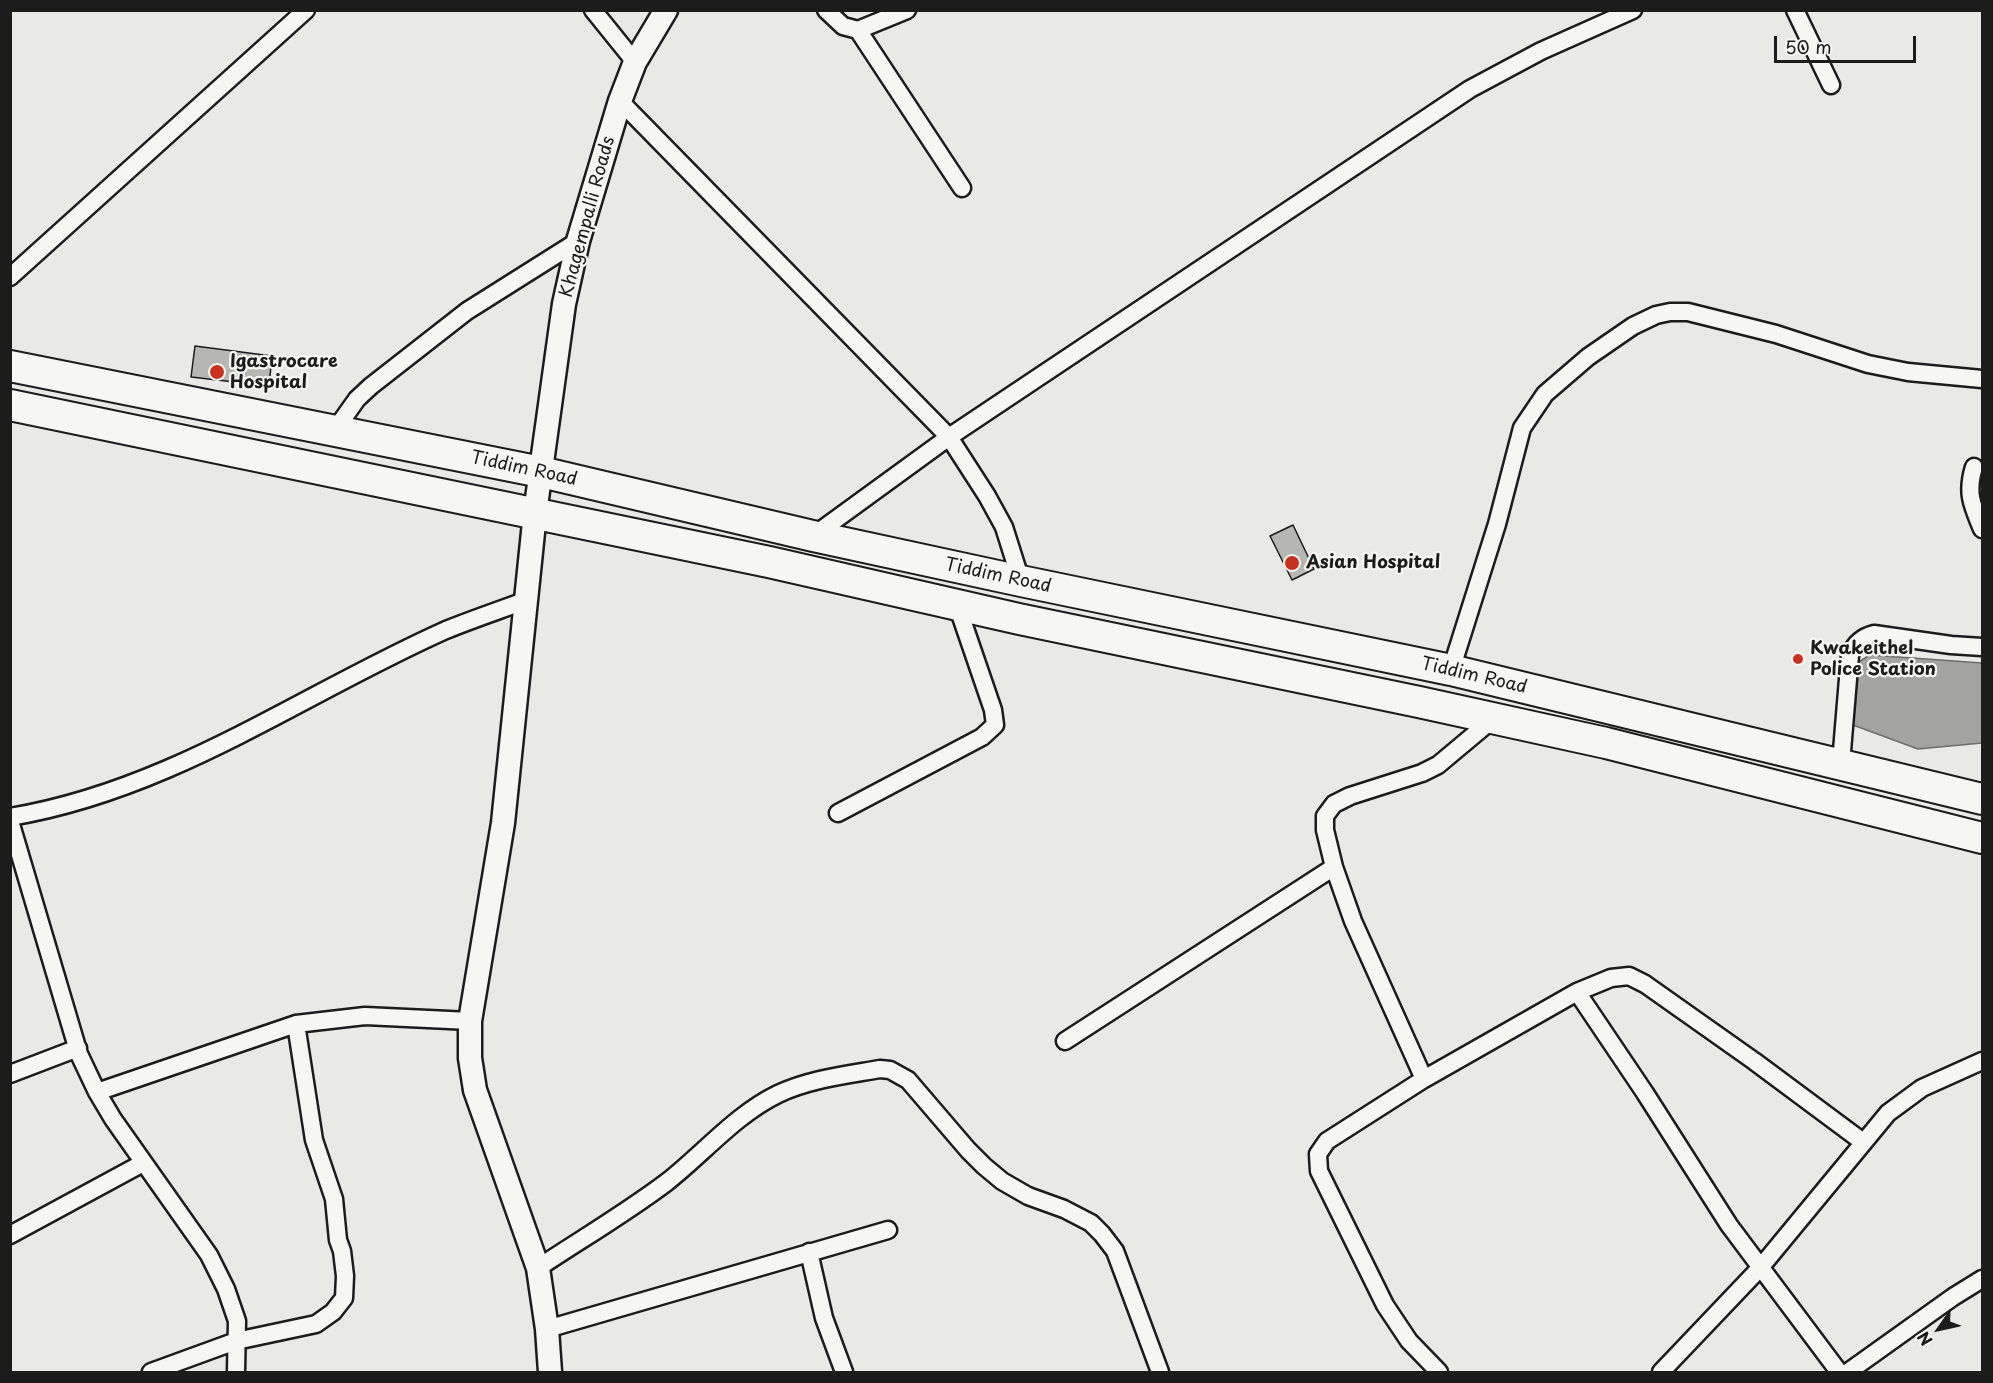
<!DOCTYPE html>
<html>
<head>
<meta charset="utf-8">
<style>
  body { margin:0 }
  #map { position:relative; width:1993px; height:1383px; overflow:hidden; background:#e9e9e5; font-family:"Playpen Sans",sans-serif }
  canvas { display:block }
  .frame { position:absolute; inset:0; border:12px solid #1c1c1c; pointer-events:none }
  .north { position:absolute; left:1909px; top:1299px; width:60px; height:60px; -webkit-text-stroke:4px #f6f6f2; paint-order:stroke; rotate:236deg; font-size:16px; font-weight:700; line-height:24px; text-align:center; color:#1c1c1c }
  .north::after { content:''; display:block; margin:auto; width:21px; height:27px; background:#1c1c1c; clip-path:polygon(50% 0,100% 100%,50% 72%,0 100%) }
  .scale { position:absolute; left:1774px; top:36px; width:142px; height:27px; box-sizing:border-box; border:3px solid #1c1c1c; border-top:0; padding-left:8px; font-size:18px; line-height:21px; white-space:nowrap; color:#1c1c1c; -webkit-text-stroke:4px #f6f6f2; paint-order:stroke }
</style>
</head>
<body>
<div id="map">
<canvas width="1993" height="1383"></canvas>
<div class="frame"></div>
<div class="north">N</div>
<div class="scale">50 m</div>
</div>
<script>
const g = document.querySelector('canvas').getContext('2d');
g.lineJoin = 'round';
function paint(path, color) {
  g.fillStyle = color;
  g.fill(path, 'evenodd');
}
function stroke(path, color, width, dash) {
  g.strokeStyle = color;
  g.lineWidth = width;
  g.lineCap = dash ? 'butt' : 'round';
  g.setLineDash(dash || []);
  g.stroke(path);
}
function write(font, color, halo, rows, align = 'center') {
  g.font = font + ' "Playpen Sans",sans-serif';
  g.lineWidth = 4.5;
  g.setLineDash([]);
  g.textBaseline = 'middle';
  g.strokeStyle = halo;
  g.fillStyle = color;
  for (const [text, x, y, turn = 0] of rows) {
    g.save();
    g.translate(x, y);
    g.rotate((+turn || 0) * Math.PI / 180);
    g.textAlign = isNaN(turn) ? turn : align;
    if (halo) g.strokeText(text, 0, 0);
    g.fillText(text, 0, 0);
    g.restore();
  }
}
const water = new Path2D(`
  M1870,655L1982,663V743L1918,749L1853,725L1857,663Z`);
paint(water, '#a3a3a1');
stroke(water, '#6d6d6c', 1.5);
const building = new Path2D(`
  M195,346L272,356L269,386L191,377Z
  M1293,525L1314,569L1292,580L1270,536Z`);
paint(building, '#b6b6b3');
stroke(building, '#1c1c1c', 1.5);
const street = new Path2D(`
  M593,10L635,62
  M826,10L843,26L858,30L907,10
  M1795,10L1831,85
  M858,30L962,188
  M620,101L949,437L987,496L1004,527L1021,581
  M10,277L306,10
  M335,430L357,399L371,386L467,311L578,241
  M1974,467C1966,493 1972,505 1982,529
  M813,536L949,437L1470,89L1541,51L1633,10
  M1451,670L1497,524L1522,428L1545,394L1588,357L1633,326L1656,315L1670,312H1688L1776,334L1868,364L1908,372L1982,379
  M1841,763L1850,655C1855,643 1862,637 1874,634L1951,645L1982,647
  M838,813L982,737L995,725L993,710L957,605
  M10,817C172,790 300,695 446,630C473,619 500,610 527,600
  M10,821L79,1054L97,1092L113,1119L209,1255L226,1289L237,1321L236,1372
  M1577,992L1645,1093L1729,1225L1839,1372
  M1065,1041L1334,867
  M10,1074L78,1048
  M1424,1079L1353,921L1334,867L1325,830V816L1334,804L1350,796L1422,773L1438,765L1493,719
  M97,1092L296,1024L365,1016L470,1021
  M10,1235L143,1163
  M809,1252L824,1318L844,1372
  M538,1268C580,1240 626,1213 667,1182C704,1153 735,1115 778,1094C810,1079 846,1075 880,1069L890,1070L908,1080L968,1150L984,1166L1002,1181L1028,1196L1064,1209L1091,1223L1102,1234L1115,1251L1160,1372
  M547,1329L888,1230
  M151,1372L236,1341L316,1324L333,1312L344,1298L345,1276L342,1251L338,1240L334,1199L314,1140L296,1024
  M1439,1372L1409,1341L1385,1305L1319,1171L1318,1154L1327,1141L1424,1079L1577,992L1611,978L1629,976L1645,984L1754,1061L1863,1142
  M1661,1372L1760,1268L1888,1113L1922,1088L1982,1061
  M1848,1372L1953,1297L1982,1279`);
const secondary = new Path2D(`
  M550,1372L547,1329L538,1268L475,1090L470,1058V1021L503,823L535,513L564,304L578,241L620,101L635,62L666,10`);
const highway = new Path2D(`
  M10,366L541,472L813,536L1021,581L1451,670L1982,799
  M10,405L769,562L1019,619L1419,702L1606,743L1982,838`);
stroke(street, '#1c1c1c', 21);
stroke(secondary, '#1c1c1c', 27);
stroke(highway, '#1c1c1c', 34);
stroke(street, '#f6f6f2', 16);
stroke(secondary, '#f6f6f2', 22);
stroke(highway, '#f6f6f2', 30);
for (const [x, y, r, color] of [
  [217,372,8,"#c8321e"],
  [1292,563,8,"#c8321e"],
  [1798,659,6,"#c8321e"]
]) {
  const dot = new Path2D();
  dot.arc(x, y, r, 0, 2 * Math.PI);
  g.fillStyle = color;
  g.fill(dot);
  stroke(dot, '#f6f6f2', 2);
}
write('18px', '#1c1c1c', '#f6f6f2', [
  ["Khagempalli Roads",588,217,-75],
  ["Tiddim Road",524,469,12],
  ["Tiddim Road",998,576,12],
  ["Tiddim Road",1474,676,13]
]);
write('bold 18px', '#1c1c1c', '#f6f6f2', [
  ["Igastrocare",230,362],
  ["Hospital",230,383],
  ["Asian Hospital",1306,563],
  ["Kwakeithel",1810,649],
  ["Police Station",1810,670]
], 'left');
</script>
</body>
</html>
